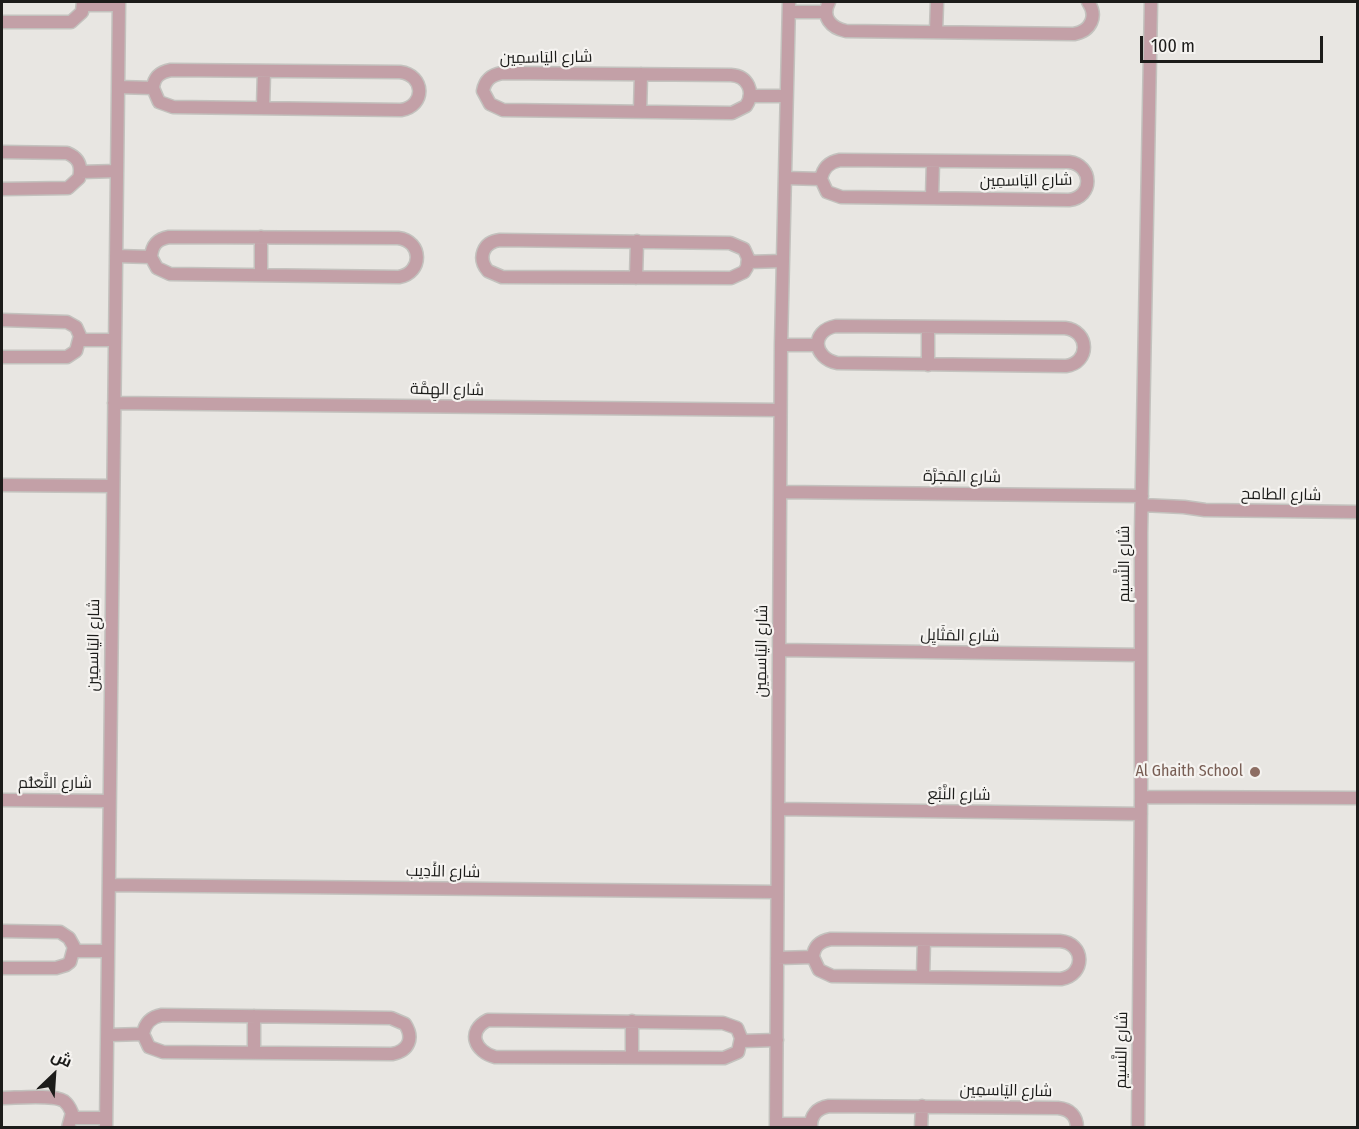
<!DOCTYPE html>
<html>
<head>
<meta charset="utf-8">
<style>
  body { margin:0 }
  #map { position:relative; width:1359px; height:1129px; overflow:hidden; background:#e8e6e2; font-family:"Fira Sans Condensed",Cairo,sans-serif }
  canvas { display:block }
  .frame { position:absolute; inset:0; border:3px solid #1c1c1a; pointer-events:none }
  .north { position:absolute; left:24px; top:1045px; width:60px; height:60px; -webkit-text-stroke:4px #f5f3f0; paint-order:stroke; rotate:25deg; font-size:16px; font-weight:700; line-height:24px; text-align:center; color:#1c1c1a }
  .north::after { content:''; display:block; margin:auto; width:21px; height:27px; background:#1c1c1a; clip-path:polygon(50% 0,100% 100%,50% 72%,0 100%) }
  .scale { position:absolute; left:1140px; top:36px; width:183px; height:27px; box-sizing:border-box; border:3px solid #1c1c1a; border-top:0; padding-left:8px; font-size:18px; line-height:21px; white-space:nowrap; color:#1c1c1a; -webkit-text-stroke:4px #f5f3f0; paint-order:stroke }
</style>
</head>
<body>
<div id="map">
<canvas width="1359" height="1129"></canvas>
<div class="frame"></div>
<div class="north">ش</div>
<div class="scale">100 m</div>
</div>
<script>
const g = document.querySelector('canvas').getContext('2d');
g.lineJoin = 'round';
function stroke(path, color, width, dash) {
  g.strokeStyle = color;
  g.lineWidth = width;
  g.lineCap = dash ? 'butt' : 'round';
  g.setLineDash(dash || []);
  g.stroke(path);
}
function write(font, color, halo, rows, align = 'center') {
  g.font = font + ' "Fira Sans Condensed",Cairo,sans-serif';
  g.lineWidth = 4.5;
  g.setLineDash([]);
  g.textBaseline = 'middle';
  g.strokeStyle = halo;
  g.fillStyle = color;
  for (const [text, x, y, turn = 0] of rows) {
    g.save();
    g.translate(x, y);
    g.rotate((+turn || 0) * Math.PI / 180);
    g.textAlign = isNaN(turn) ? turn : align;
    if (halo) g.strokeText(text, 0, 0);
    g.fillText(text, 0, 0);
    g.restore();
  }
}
const street = new Path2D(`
  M829,2C821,17 831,28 846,31L1074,34C1091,31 1098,16 1088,2
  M84,5H119
  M789,12H826
  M2,22H71L82,12L83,2
  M936,32L937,2
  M171,70L400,72C425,75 426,106 401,110L173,107L159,102L153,88C154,77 160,72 171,70Z
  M502,73L731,75C748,76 755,92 746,106L732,113L503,110L490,104L483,91C485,80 491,75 502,73Z
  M118,87L153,88
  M751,96H786
  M263,108L264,71
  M640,112L641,74
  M2,152L67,153C79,158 82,166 79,178L68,188L2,189
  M840,160L1069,162C1093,165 1094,197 1069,200L841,197L827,192L821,179C823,168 829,162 840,160Z
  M80,172L117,171
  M785,178L821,179
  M932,198L933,161
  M169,237L398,238C423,241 423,273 399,277L170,274L157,268L151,257C152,245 157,239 169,237Z
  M500,240L730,243L744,249L748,258L747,267L744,272L731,278L502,277L488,271C477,258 483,242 500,240Z
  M116,256L151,257
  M748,262L782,261
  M261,275V237
  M636,278L637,241
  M2,320L67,322L76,327L80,336L76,351L67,357H2
  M836,326L1065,328C1090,331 1090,363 1066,366L837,363C813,358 810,331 836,326Z
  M80,340H115
  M781,345H818
  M928,365V327
  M114,403L780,410
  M2,485L113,486
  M781,492L1142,496
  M1142,505L1184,507L1205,510L1358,512
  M779,650L1141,655
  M1141,797L1358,798
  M2,800L109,801
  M778,809L1141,814
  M109,885L777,892
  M2,931L60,932L69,938L74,947L70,962L66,965L56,968H2
  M831,939L1060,941C1085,943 1086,975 1061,979L832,976L819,970L813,957C814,946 820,941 831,939Z
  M74,951H107
  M777,958L813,957
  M923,977L924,940
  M162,1015L391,1018L405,1024C414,1038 409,1051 392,1054L163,1052L149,1047L143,1034C145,1023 151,1017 162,1015Z
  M488,1020L723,1023L737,1028L741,1038L738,1052L724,1058L495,1057C475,1052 466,1031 488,1020Z
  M108,1035L143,1034
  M742,1041L777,1040
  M254,1053V1016
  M632,1057V1021
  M2,1098C16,1098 53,1094 64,1101C69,1105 70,1108 72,1113L68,1128
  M72,1118H106
  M776,1124H810
  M106,1128L119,2
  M776,1128L781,345L789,2
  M811,1128C810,1115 817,1108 829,1106L1058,1108C1070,1109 1077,1116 1077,1128
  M921,1128L922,1106
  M1138,1128L1141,797V533L1151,2`);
stroke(street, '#c3c2be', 15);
stroke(street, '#c3a0a7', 12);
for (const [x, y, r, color] of [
  [1255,772,6,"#8d6e63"]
]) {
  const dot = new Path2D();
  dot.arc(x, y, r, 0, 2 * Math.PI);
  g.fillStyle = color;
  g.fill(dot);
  stroke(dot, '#f5f3f0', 2);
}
write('16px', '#1c1c1a', '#f5f3f0', [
  ["شارع اليَاسمِين",546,58,-1],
  ["شارع اليَاسمِين",1026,181,-1],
  ["شارع الهِمَّة",447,390,1],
  ["شارع المَجَرَّة",962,477,1],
  ["شارع الطامح",1281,495,1],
  ["شارع النَّسيم",1125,564,-90],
  ["شارع المَثَايِل",960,636,1],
  ["شارع اليَاسمِين",94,645,-89],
  ["شارع اليَاسمِين",762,651,-89],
  ["شارع التَّعَلُّم",55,784],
  ["شارع النَّبْع",959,795,1],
  ["شارع الأَدِيب",443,872,1],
  ["شارع النَّسيم",1122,1050,-89],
  ["شارع اليَاسمِين",1006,1091,1]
]);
write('16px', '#785e54', '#f5f3f0', [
  ["Al Ghaith School",1243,772]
], 'right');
</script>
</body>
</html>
